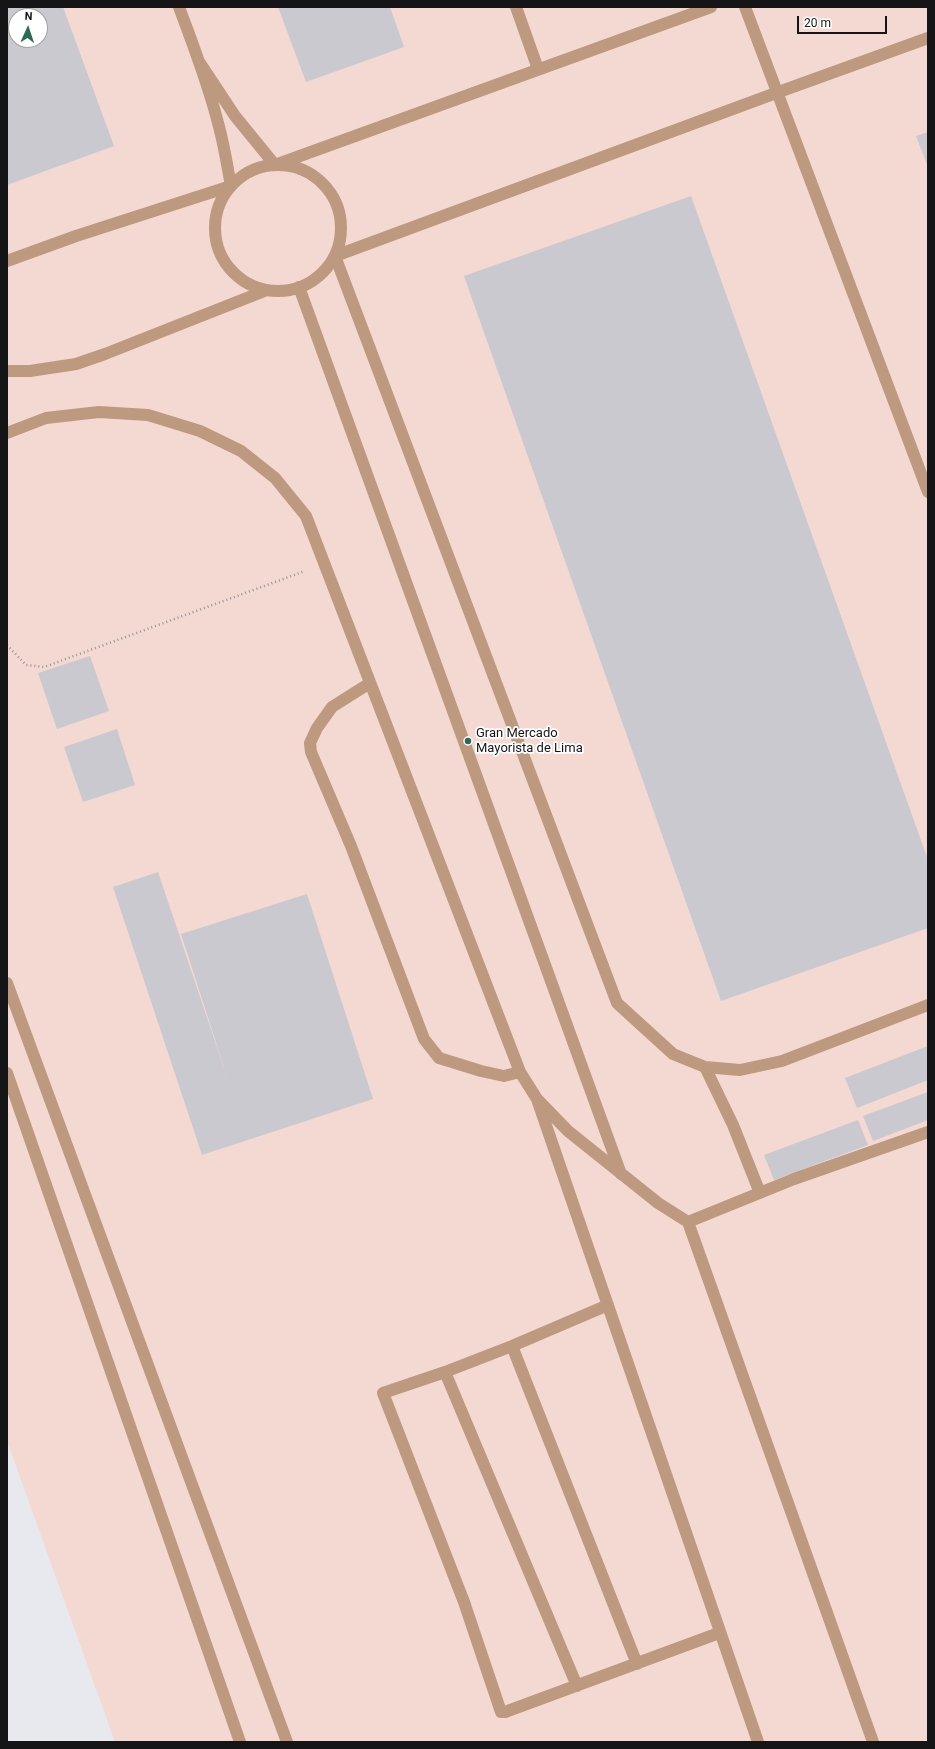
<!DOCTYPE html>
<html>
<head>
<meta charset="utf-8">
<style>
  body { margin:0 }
  #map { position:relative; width:935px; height:1749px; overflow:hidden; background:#e8e9ee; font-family:Roboto,sans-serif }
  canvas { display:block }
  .frame { position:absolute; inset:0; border:8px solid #151517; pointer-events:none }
  .north { position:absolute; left:8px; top:8px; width:40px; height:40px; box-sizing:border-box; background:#fff; border:1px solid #a1a1a2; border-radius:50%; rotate:3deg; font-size:11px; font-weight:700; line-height:16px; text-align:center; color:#151517 }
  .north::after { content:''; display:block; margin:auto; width:14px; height:18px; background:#2c6a56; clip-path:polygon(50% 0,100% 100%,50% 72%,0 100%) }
  .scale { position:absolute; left:797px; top:16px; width:90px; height:18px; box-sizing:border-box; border:2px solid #151517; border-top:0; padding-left:5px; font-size:12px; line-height:14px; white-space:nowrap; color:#151517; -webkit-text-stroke:3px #fff; paint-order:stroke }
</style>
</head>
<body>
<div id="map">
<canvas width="935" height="1749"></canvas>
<div class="frame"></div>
<div class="north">N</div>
<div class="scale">20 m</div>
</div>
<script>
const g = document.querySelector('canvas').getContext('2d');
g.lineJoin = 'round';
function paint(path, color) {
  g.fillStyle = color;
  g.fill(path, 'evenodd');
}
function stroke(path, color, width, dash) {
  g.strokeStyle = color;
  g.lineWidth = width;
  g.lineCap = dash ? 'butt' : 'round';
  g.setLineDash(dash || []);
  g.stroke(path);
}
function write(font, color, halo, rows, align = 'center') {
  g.font = font + ' Roboto,sans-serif';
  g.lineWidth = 3.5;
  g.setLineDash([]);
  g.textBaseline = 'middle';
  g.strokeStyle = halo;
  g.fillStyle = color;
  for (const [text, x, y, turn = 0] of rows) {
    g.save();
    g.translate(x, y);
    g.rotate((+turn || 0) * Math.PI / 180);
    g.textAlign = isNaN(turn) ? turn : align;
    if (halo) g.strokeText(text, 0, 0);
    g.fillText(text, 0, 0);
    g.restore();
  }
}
paint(new Path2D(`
  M7,7H928V1742H115L7,1441ZM16,16H40V40H16Z`), '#f3d9d2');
paint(new Path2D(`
  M7,7H63L114,146L7,185ZM16,16H40V40H16Z
  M278,7H390L404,47L306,82Z
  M928,132V167L916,136Z
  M691,196L928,860V928L721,1001L464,276Z
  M90,656L109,711L57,729L38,673Z
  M117,729L135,785L83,802L64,747Z
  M158,872L229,1083L181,934L307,894L373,1099L202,1155L113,887Z
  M928,1046V1080L857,1108L845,1078Z
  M928,1092V1120L873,1141L863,1116Z
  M858,1120L868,1145L774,1180L764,1155Z`), '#c9c9cf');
stroke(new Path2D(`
  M7,645L26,665L44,667L305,571`), '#949498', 2.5, [1, 3]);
stroke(new Path2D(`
  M516,7L538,69
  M745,7L928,492
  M928,38L776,93L335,256L617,1003L673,1054L705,1067L740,1070L782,1061L928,1005
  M200,63L235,116L275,165L711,7
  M215 228a63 63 0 1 1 126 0a63 63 0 1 1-126 0Z
  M7,261L76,236L231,186C227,165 224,144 218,123C208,83 193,45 179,7
  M299,287L621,1174
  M7,371H30L76,364L105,354L267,290
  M7,433L46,418L99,412L148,415L200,431L241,451L275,478L306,516L520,1072L537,1099L568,1131L658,1203L688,1222L794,1179L928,1132
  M370,683L332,707L317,728L310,743L311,752L351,846L424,1039L439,1058L481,1071L504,1076L520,1072
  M7,983L287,1742
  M705,1067L733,1125L760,1193
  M7,1073L240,1742
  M538,1102L758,1742
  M688,1222L873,1742
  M608,1305L512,1346L445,1372L383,1393L464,1602L501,1712H505L719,1633
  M512,1346L637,1664
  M445,1372L577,1686`), '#bd997f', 12);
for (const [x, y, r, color] of [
  [468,741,4,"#2c6a56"]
]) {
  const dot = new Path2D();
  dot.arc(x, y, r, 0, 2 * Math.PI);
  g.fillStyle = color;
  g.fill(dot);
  stroke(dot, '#fff', 1.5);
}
write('13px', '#151517', '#fff', [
  ["Gran Mercado",476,734],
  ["Mayorista de Lima",476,749]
], 'left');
</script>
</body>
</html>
